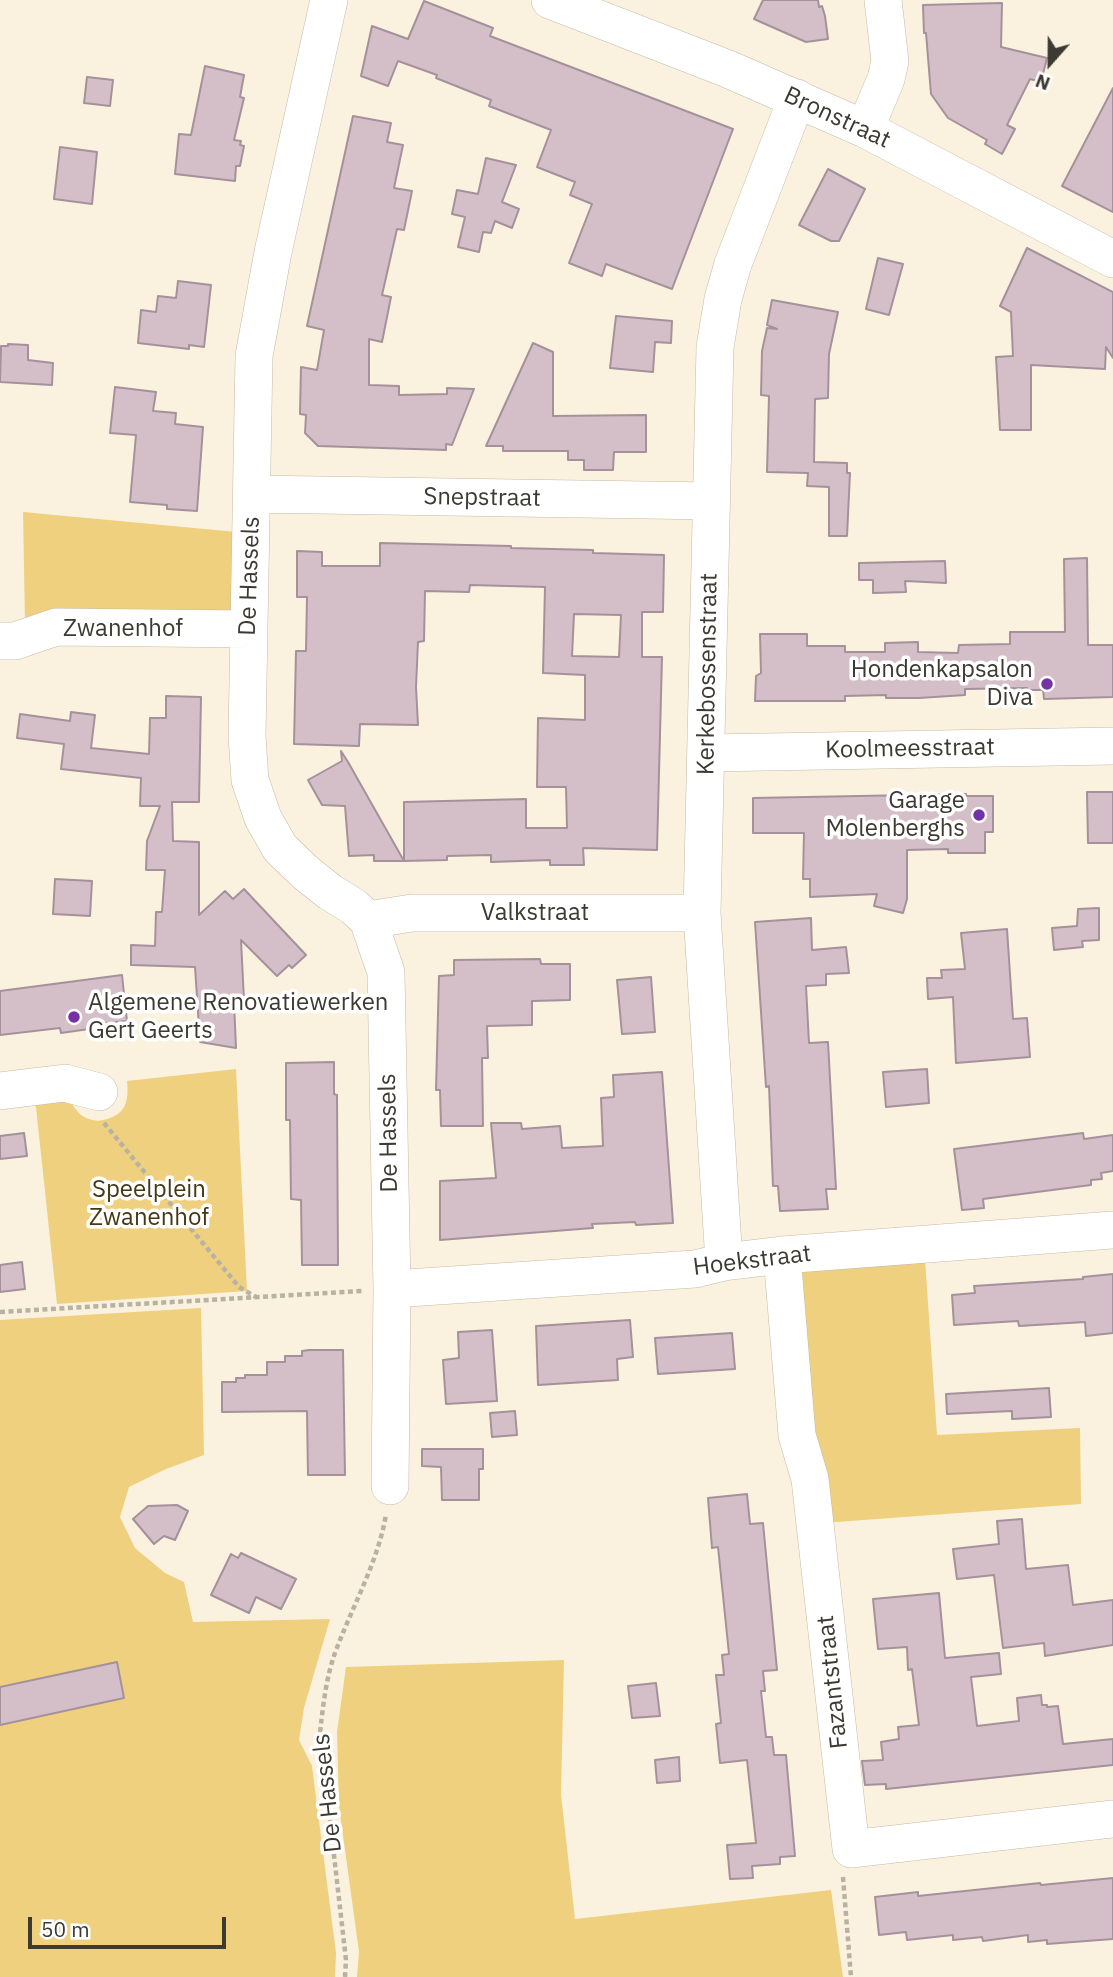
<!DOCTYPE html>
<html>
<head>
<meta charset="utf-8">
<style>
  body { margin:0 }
  #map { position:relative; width:1113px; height:1977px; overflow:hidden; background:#faf2de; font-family:"IBM Plex Sans",sans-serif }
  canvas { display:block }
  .north { position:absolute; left:1015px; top:28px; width:70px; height:70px; -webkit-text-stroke:5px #fff; paint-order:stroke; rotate:201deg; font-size:19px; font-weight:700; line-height:28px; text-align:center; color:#3d3a32 }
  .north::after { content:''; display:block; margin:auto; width:24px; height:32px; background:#3d3a32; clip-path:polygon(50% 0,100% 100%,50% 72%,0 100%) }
  .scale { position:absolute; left:28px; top:1917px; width:198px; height:32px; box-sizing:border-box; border:4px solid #3d3a32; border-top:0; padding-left:9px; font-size:21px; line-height:24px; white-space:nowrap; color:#3d3a32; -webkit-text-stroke:5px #fff; paint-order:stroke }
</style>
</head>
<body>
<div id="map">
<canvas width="1113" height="1977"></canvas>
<div class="north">N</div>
<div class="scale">50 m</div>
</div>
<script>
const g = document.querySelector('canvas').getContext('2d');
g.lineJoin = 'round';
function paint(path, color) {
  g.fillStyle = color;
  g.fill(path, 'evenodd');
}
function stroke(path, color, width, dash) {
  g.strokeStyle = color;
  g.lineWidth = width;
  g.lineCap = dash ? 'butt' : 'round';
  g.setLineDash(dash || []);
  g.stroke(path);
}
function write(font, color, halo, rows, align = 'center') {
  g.font = font + ' "IBM Plex Sans",sans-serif';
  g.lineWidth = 7;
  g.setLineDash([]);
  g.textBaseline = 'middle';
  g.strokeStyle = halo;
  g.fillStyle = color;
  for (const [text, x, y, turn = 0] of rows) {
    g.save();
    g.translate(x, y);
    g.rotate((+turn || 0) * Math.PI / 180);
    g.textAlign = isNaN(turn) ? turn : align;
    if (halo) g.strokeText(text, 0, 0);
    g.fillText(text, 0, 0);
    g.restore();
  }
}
paint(new Path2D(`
  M23,512L237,532L236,617L25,623Z
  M236,1069L247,1291L57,1304L35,1098L70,1101C73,1105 77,1112 81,1115C87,1119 96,1122 103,1120C126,1115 129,1102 127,1081Z
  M925,1259L937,1435L1080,1428L1081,1504L823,1523L794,1269Z
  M201,1308L204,1455L166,1469L129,1487L120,1517L135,1548L165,1573L184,1582L193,1622L330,1619L304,1708L299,1740L312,1766L336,1953L335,1977H0V1320Z
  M564,1660L561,1795L575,1919L831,1890L843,1977H357L359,1952L339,1806L337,1732L346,1667Z`), '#efd07f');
const building = new Path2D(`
  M763,0H818L819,7L822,6L825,16L828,39L806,42L754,19Z
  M424,1L493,28L490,36L733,129L672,289L606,264L602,276L569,263L592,204L570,195L575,182L537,167L551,130L489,106L491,100L436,78L437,75L398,61L388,86L361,76L372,26L408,39Z
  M1002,3L1001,47L1047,58L1041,82L1030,79L1007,125L1015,129L1002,154L985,144L987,140L948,118L931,94L926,33H924L923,5Z
  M205,66L244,75L240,97L244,98L234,140L241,141L240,145L244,146L240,166H236L235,181L175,174L179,134L191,135Z
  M87,77L113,80L110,106L84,103Z
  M1113,88V212L1062,186Z
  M353,116L391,123L387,142L403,145L394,188L412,191L404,230L397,229L382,295L391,297L382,342L369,339V385L399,386V395L447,394V388L474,389L452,445L446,444V450L318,446L305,433L306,415L300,414L301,367L317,370L324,330L307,326Z
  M60,147L97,152L92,204L54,199Z
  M486,158L516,165L502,202L519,209L512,228L495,221L491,233L483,232L479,252L458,247L465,217L452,214L457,190L478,194Z
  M828,169L865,189L839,241H831L799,225Z
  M1027,248L1113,292V358L1106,347L1105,369L1031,365V430H1000L996,357L1013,356L1011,312L1000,306Z
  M878,258L903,264L889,315L866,309Z
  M178,281L211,285L204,347L189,345V349L138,343L141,310L156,312L158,296L176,298Z
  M772,300L838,312L829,354L828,398L815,399L814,462L847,463V473H850L847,536H829V487L807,486L808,473L767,472L769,396L761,395L762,351L767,328L777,329L767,325Z
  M616,316L672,321L671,343L655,342L653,372L610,368Z
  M533,343L553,352V416L646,415V452H614L613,470H584V460H568V451H503V446H486Z
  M8,344L28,345V360L53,363L52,385L0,382L1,346H8Z
  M115,387L156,392L153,411L176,413L175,424L203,427L197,511L167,509V505L130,502L136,435L110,433Z
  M380,543L511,546V548L593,550V553L664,555L663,612H642V657H662L657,850L583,848L584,865H550V860L491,862V855L447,856V860L404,861V802L526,799V828H567L566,787H537L538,718L585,720V675L543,673L545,587L470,585L469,592L425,591L424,641L418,642L416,687L418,725L360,724L359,746L294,744L296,651H306L307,597H297V551L322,552V566H380ZM574,614L621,615L619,657L572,656Z
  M1087,558L1088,645H1113V697L1044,699L1043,690H1027V688L965,689V695L919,698H886V695L845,696V701H755L756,676L761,673L760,634H807V646H845V652H885V643L918,642V652L958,653L959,645L1010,644V632H1065L1064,559Z
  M945,561L946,583L905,581L906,592L873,593V580H859V563Z
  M166,696L201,697L199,802H172L173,841L199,842V915L225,891L233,899L244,889L306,955L292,968L289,965L277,976L241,940L244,1000L234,1002L236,1048L200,1042L195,967L131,965V945L155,946L156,912H162L165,870H146L147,841L160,806H140L141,778L61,769L64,744L17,738L20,714L70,721L71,712L95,715L91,748L149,754L150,718H166Z
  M341,751L348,762L404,861H374V855L349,856L345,806L322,805L308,780L342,761Z
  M1087,792H1113V843H1088Z
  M966,794V796H993V832H985V853H948V849L907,850V899L903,913L874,906L877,894L810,897V879H803L804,833H753V798Z
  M55,879L92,881L90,916L53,914Z
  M1099,908V940L1082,941L1083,947L1054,950L1052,928L1077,926L1078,909Z
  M811,918L812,950L846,947L849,973L826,974V985L806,986L809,1043L828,1042L836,1189H826L828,1209L780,1211L778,1186H773L769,1086L766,1087L755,922Z
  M1007,929L1013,1019L1027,1018L1030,1057L956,1063L953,997L928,999L927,978H942L941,970L965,969L961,933Z
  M540,959L541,964H570V1000L532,1001V1025L487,1026L488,1058H482L483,1126H441L440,1090H436L439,976L454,975V960Z
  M122,975L127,1021L88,1025L89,1029L61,1033L60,1028L0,1035V991Z
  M651,977L655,1032L622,1034L617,980Z
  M334,1062V1094L337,1095L338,1265H302L301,1200L291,1199L290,1120H286V1063Z
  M927,1069L929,1103L886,1107L883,1072Z
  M662,1072L673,1223L636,1225L635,1222L592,1224L593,1228L440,1240V1181L496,1178L491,1123H521L522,1129L560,1126L562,1148L603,1146L601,1098L614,1097L613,1075Z
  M24,1133L27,1156L0,1159V1136Z
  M1083,1133L1084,1139L1113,1135V1171L1101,1173L1102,1179L1091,1180V1185L983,1199L984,1208L962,1210L954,1149Z
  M22,1262L25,1289L0,1292V1265Z
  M1113,1274V1333L1086,1336L1085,1322L1019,1326L1018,1321L954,1325L952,1295L975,1293L974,1286L1083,1279V1277Z
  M630,1320L633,1357L617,1359L618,1380L538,1385L536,1326Z
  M492,1330L497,1401L446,1404L443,1360L459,1358L458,1332Z
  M732,1333L735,1369L658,1374L655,1338Z
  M309,1350H343L345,1475H308L307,1411L222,1412V1382H236V1378H245V1375H267V1362H285V1356H302V1351Z
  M1049,1388L1051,1417L1012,1419V1411L947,1414L946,1394Z
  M515,1411L517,1435L492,1437L490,1413Z
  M422,1449H483V1469H479V1500H442L441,1467L422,1466Z
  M747,1494L750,1524L763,1523L777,1670L763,1671L765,1691H761L766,1737H772L774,1755H786L795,1856L780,1857V1864L752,1866L753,1878L730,1879L727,1845L756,1843L747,1760L720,1763L716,1724L721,1723L716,1675H724L722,1655L729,1654L718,1547L712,1548L708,1498Z
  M177,1505L188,1511L175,1540L164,1536L154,1544L133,1519L148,1506Z
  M1022,1519L1026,1569L1068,1565L1073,1605L1113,1600V1645L1045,1656L1044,1643L1003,1648L994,1575L957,1579L953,1549L999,1544L997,1521Z
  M241,1553L296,1579L281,1609L256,1597L249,1613L211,1595L231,1554L238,1558Z
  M939,1593L945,1658L999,1653L1001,1674L971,1677L977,1726L1019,1721L1017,1698L1041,1695L1042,1705H1047V1707L1058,1706L1063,1744L1113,1739V1765L886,1789V1784L865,1785L862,1761L883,1760L881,1742L899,1739L898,1727L919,1725L912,1669L908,1670L907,1647L878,1649L873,1599Z
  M117,1662L124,1698L0,1725V1687Z
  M656,1683L660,1716L632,1718L628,1686Z
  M679,1757L680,1781L657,1783L655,1760Z
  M1113,1878V1939L1047,1944V1940L1028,1942V1935L983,1941L982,1937L953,1940V1935L907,1940L906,1932L879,1935L875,1897L918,1892V1896L1040,1883L1041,1885Z`);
paint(building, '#d4bfc9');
stroke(building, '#a5919b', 2);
const minor = new Path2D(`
  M329,0L273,252L254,356L247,736L250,780L263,818L280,848L306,873L330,892L354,907L368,920L386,972L392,1289L390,1486
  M550,0L728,69L865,129L1113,259
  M865,129L886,79L890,61L883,0
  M253,494L711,501
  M0,641H15L56,627L248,629
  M708,753L1113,746
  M368,920L412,913H702
  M0,1091L65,1083L99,1092
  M782,1255L797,1435L810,1479L851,1849L1113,1819
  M724,1262L702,913L715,347L723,299L733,264L797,98
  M392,1289L695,1269L724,1262L782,1255L1113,1230`);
stroke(minor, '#c3bba8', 38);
stroke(new Path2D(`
  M104,1123L239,1287L256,1297
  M0,1312L362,1291
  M843,1877L851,1977
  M345,1977L346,1960L320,1733C323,1706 326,1678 335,1653C351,1609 379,1560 386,1514`), '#b8b2a2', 4.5, [5, 3.5]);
stroke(minor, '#fff', 37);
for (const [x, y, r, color] of [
  [1047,684,7,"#7532a7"],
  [979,815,7,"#7532a7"],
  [74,1017,7,"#7532a7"]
]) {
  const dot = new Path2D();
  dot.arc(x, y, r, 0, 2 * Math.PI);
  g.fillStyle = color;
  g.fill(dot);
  stroke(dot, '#fff', 2.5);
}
write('24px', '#3d3a32', '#fff', [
  ["Bronstraat",837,118,25],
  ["Snepstraat",482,498,1],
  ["De Hassels",250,576,-88],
  ["Zwanenhof",123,629],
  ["Kerkebossenstraat",708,674,-89],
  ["Koolmeesstraat",910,749,-1],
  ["Valkstraat",535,913],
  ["De Hassels",389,1133,-91],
  ["Hoekstraat",752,1261,-7],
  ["Fazantstraat",833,1682,-96],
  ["De Hassels",328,1793,-96]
]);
write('24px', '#3d3a32', '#fff', [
  ["Hondenkapsalon",1033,670],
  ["Diva",1033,698],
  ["Garage",965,801],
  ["Molenberghs",965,829],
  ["Algemene Renovatiewerken",88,1003,"left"],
  ["Gert Geerts",88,1031,"left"]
], 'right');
write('24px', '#453815', '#fff', [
  ["Speelplein",149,1190],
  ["Zwanenhof",149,1218]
]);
</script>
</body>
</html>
